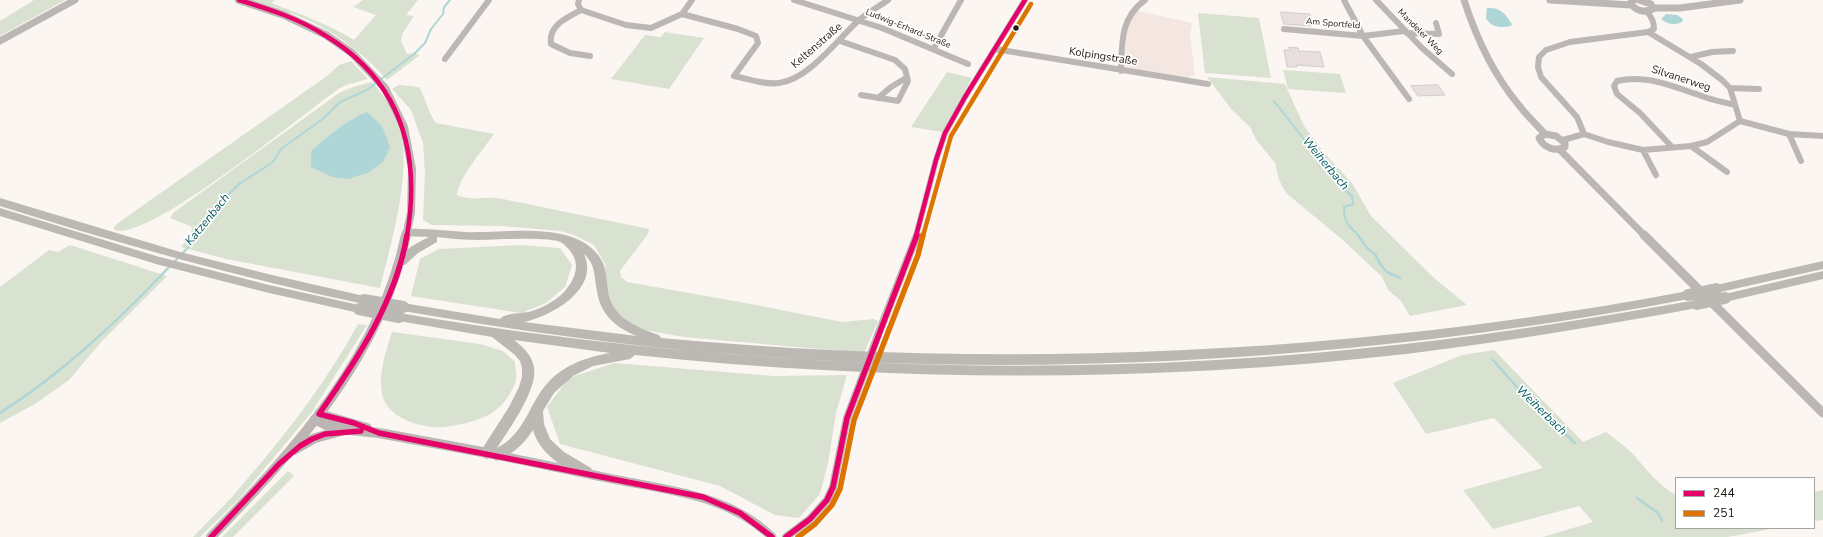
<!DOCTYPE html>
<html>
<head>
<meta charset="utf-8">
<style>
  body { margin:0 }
  #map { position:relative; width:1823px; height:537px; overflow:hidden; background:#fbf6f1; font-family:"Nunito Sans",sans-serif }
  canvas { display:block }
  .legend { position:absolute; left:1675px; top:477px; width:140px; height:52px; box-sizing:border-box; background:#fff; border:1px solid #a6a3a0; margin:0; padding:5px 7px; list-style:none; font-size:12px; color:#211a12 }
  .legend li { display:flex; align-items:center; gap:8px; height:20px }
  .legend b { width:20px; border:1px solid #a6a3a0 }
</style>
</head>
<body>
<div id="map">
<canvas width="1823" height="537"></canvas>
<ul class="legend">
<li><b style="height:5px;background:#e60069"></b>244</li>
<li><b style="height:5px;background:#db7500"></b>251</li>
</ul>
</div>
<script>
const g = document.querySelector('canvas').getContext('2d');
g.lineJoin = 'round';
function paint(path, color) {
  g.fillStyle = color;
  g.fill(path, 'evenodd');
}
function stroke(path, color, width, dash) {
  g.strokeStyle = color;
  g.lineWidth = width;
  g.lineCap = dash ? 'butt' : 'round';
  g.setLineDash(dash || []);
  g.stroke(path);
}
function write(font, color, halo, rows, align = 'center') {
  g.font = font + ' "Nunito Sans",sans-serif';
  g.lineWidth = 3.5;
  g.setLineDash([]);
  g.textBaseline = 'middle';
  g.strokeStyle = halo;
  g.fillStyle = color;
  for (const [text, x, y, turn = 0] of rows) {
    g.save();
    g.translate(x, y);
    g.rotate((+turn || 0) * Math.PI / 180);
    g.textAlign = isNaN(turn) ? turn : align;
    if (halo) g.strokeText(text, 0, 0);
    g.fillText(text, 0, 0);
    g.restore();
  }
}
paint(new Path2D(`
  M1134,10L1192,23L1190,34L1195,76H1190L1189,80L1125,68L1126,35L1128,23Z`), '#f4e6e1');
paint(new Path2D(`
  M34,0H65L0,36V21Z
  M251,0H275L271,3C300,14 328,24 354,40L376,15L353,7L363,0H418L406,15L414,16L403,33L401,41L407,54L414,53L420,55L387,80C367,57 342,37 314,23C295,13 270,6 251,0Z
  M1198,13L1259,18L1271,78L1205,73Z
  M665,32L704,38L669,89L611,79L645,35L661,37Z
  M351,61L368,79L346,85L340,88C305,112 149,242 115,230L114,227L118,223L327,76L339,65Z
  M1283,70L1340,74L1346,93L1288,89Z
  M947,72L972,78L942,132L911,127Z
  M1207,77L1285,84L1304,126L1326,155L1352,183L1371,216L1433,277L1467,305L1410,316L1401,301L1388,290L1382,277L1344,241L1286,193L1279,180L1275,163L1257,141L1250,127L1232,110Z
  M372,82C384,96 395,110 400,129C412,174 391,243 380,288L226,259L181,247L191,236L192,227L170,218L173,213L339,93L353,87ZM356,116L332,177L311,166V151L331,134Z
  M399,85L419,87C426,99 428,112 436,123L494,134C485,147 457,180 457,195C471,201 482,197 498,198L649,229L648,234L620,271L621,277L627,282L751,304L842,322L874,319L878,321L864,353L684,337L644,330L628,323L612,307L607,286L605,264L594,245L574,235L560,231L503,226L432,225L423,220L425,172L423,143L411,110L392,89Z
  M70,245L167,276L102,341L69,380L35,404L0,423V287L49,250L58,252Z
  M521,245L560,248L572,265L565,287L546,303L521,313L411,296L420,259L439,249Z
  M358,324L367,325L312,412L238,500L200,537H193C205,524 219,511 231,498C278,444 324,387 358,324Z
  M392,332L480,344L503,351L515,362C515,367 517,375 516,380C513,391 503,406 493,412C481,421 447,429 432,427C413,425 386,415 382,394C378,372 386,352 392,332Z
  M1494,350L1583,442L1606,432C1615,439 1625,446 1633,454C1646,469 1658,485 1676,495V528H1777L1727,537H1543L1593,522L1579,506L1493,529L1463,490L1543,468L1494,418L1426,434L1393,383L1462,355Z
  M614,363L774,376L847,375L836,413L828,463L820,494L799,518L775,515L720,486L560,444L547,407L569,378Z
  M288,471L294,476L233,537H222Z
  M1823,490V520L1814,521V492Z`), '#d9e1d1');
paint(new Path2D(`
  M1487,8C1500,7 1505,13 1512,24L1511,26C1502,28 1491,28 1486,18Z
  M1666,14L1677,15L1683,19L1682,22C1675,26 1667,24 1661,19Z
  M367,112L382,126L390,147L383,162L368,173L348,179L332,177L311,167V151C328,136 346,120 367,112Z`), '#afd6d7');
stroke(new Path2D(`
  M1274,101L1340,185L1352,196L1353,204L1344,207C1344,223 1349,226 1359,236
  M199,236L219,204L239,184L273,162L281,149L324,118L340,102L367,90L414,54L425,43L431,29L443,14L444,7L450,0`), '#afd6d7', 2);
stroke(new Path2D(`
  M1358,235L1367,248L1375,254L1380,264L1387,272L1400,278
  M174,262L200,235
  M1493,360L1522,393L1575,443
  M0,413C64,372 118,321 170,266
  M1637,498L1658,513L1662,521`), '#afd6d7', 2.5);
const building = new Path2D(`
  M1281,12L1310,14L1312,26L1284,24Z
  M1289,47L1298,48L1299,51L1320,52L1324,67L1296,65L1297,67H1287L1284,50H1290Z
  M1438,85L1445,95L1418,96L1411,86Z`);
paint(building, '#e9dedf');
stroke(building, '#d2cbcb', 1);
stroke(new Path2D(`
  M579,0L578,4L581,10L626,25L651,28L682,14L692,0
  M794,0L882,28L968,64
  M1344,0L1363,36L1409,99
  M1376,0L1422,48L1452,74
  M581,10C567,18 548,25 551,44L570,53L590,56
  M682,14L738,29L756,36L758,43L734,76C749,79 764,85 779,83C808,80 837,40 858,21C867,13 878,7 888,0
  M1284,29L1363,36L1404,31
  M1407,33L1439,34L1436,23
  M840,41L895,60L905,69L908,81L898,101L861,95
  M934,48L961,0
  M995,49L1208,84
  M1691,57L1712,52L1733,51
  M445,59L489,0
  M1121,71C1122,43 1120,18 1145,0
  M1730,88L1759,89
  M878,98L891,87L906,78
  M1740,121L1789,134L1823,136
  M1584,134L1577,117L1541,77L1538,67L1539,57L1546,50L1570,42L1648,32
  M1789,134L1801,161
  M1563,140L1584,134L1608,142L1643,150L1691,146L1707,142L1740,121L1730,88L1722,80L1701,64L1648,32L1654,29C1654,22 1652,17 1647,12
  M1691,146L1727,172
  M1672,147L1640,113L1617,94L1614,86L1617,81C1646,74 1671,86 1699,95C1711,100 1723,102 1735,105
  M1643,150L1656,175
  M916,236L936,160L945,133L965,97L1025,0`), '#bcb7b5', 6);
stroke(new Path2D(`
  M878,335L917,235
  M786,537L810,519L827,500L833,487L847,418L864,373`), '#bcb7b5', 8);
stroke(new Path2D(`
  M1464,0C1476,37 1493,74 1518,104C1526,115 1536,124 1545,134
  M1550,0L1631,5
  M1634,0L1630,3C1636,11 1644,13 1653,9L1651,4L1639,0
  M1653,8H1680L1740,0
  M0,41L75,0
  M1545,134L1556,136L1565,143V147C1555,152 1544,148 1539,138Z
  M1560,150L1645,236`), '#bcb7b5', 7);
stroke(new Path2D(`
  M1644,235L1823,413
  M496,455C537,463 577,472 618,480C673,491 730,496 772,537`), '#bcb7b5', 9);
stroke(new Path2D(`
  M239,0L284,15L326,35L352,53L385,88L404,127L412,169L411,213L406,236`), '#bbb6b3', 8);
stroke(new Path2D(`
  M319,414L367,428
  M315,419L332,428L379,433L493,454
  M294,450L315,438L341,431
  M211,537C294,451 381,356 406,235`), '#bbb6b3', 10);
paint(new Path2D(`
  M0,198L180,252L272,275L364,296L368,297L370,300L368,303L364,304C241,278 120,244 0,206Z
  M0,208L156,256L269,285L359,305L363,306L365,309L363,312L359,313L269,293L156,264L0,216Z
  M407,229C426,228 445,231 465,232C503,234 571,220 598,255C607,266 606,277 608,290C611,317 636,327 659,335L661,338C1003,370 1350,355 1688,291L1692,292L1694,295L1692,298L1688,299C1377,359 1053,379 738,355C625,346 514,330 403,311L399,310L397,307L399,304L403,303L500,319C506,312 523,314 532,311C542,308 553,302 561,295C569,287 576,277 576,266C576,257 569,248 562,243C552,236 495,240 480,240C466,240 452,239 437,237V242L418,253L405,265H397L396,262C402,250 417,243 429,237L403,236L402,233L403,230ZM584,254C596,265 594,276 597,291C600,314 616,328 637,336L524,322C552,316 600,289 584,254Z
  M1823,261V269L1716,293L1712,292L1710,289L1712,286L1716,285Z
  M1823,271V279L1725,302L1721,301L1719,298L1721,295L1725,294Z
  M1697,300L1701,301L1703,304L1701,307L1697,308C1600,326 1503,342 1406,354C1151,383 890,382 635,355L630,359L593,366L573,376L554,393L543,411L544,424L550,439L564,452L591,468L593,472L591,476L586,478C565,470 539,453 533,430C524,444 512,455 496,461L491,457L487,459L482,457L481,453L482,449L509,407L519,387L522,377V368L520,361L515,355L492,337L399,321L395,320L393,317L395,314L399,313C731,369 1070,382 1405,344C1503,333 1600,317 1697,300ZM514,340L610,353C586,357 561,366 545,386C528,407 524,434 497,448C509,429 538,390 534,367C532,355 523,347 514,340Z`), '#bcb8b3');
stroke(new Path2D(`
  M864,373L878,335`), '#bcb7b5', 8);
stroke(new Path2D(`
  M1688,295L1716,289
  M364,300L403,307
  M1697,304L1725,298
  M359,309L399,317`), '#bcb8b3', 12);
stroke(new Path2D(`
  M239,0C269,9 300,19 326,36C402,82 421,153 407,236
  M916,236L936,160L945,133L965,97L1025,0`), '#e60069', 4.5);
stroke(new Path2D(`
  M407,235C396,301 357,360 319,414L354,423L379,433L703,497L740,513L772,537
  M211,537L279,464L300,446L312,439L325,434L361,431
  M786,537L810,519L827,500L833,487L847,418L917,235`), '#e60069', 5.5);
stroke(new Path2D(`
  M923,236L951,136L1031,4`), '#db7500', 4.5);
stroke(new Path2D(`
  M798,537L815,524L832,505L840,489L854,420L918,255L923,235`), '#db7500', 5.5);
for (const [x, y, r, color] of [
  [1016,28,3.5,"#211a12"]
]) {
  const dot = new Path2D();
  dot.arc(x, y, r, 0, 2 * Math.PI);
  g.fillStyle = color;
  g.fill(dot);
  stroke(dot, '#fff', 1.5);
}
write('9px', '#211a12', '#fff', [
  ["Am Sportfeld",1333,24,5],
  ["Ludwig-Erhard-Straße",908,29,22],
  ["Mandeler Weg",1420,32,45]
]);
write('11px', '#211a12', '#fff', [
  ["Keltenstraße",817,46,-41],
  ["Kolpingstraße",1103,57,9],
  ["Silvanerweg",1681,79,18]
]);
write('italic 12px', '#00595d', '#fff', [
  ["Weiherbach",1325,164,50],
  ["Katzenbach",208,220,-51],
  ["Weiherbach",1541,411,44]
]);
</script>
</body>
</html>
